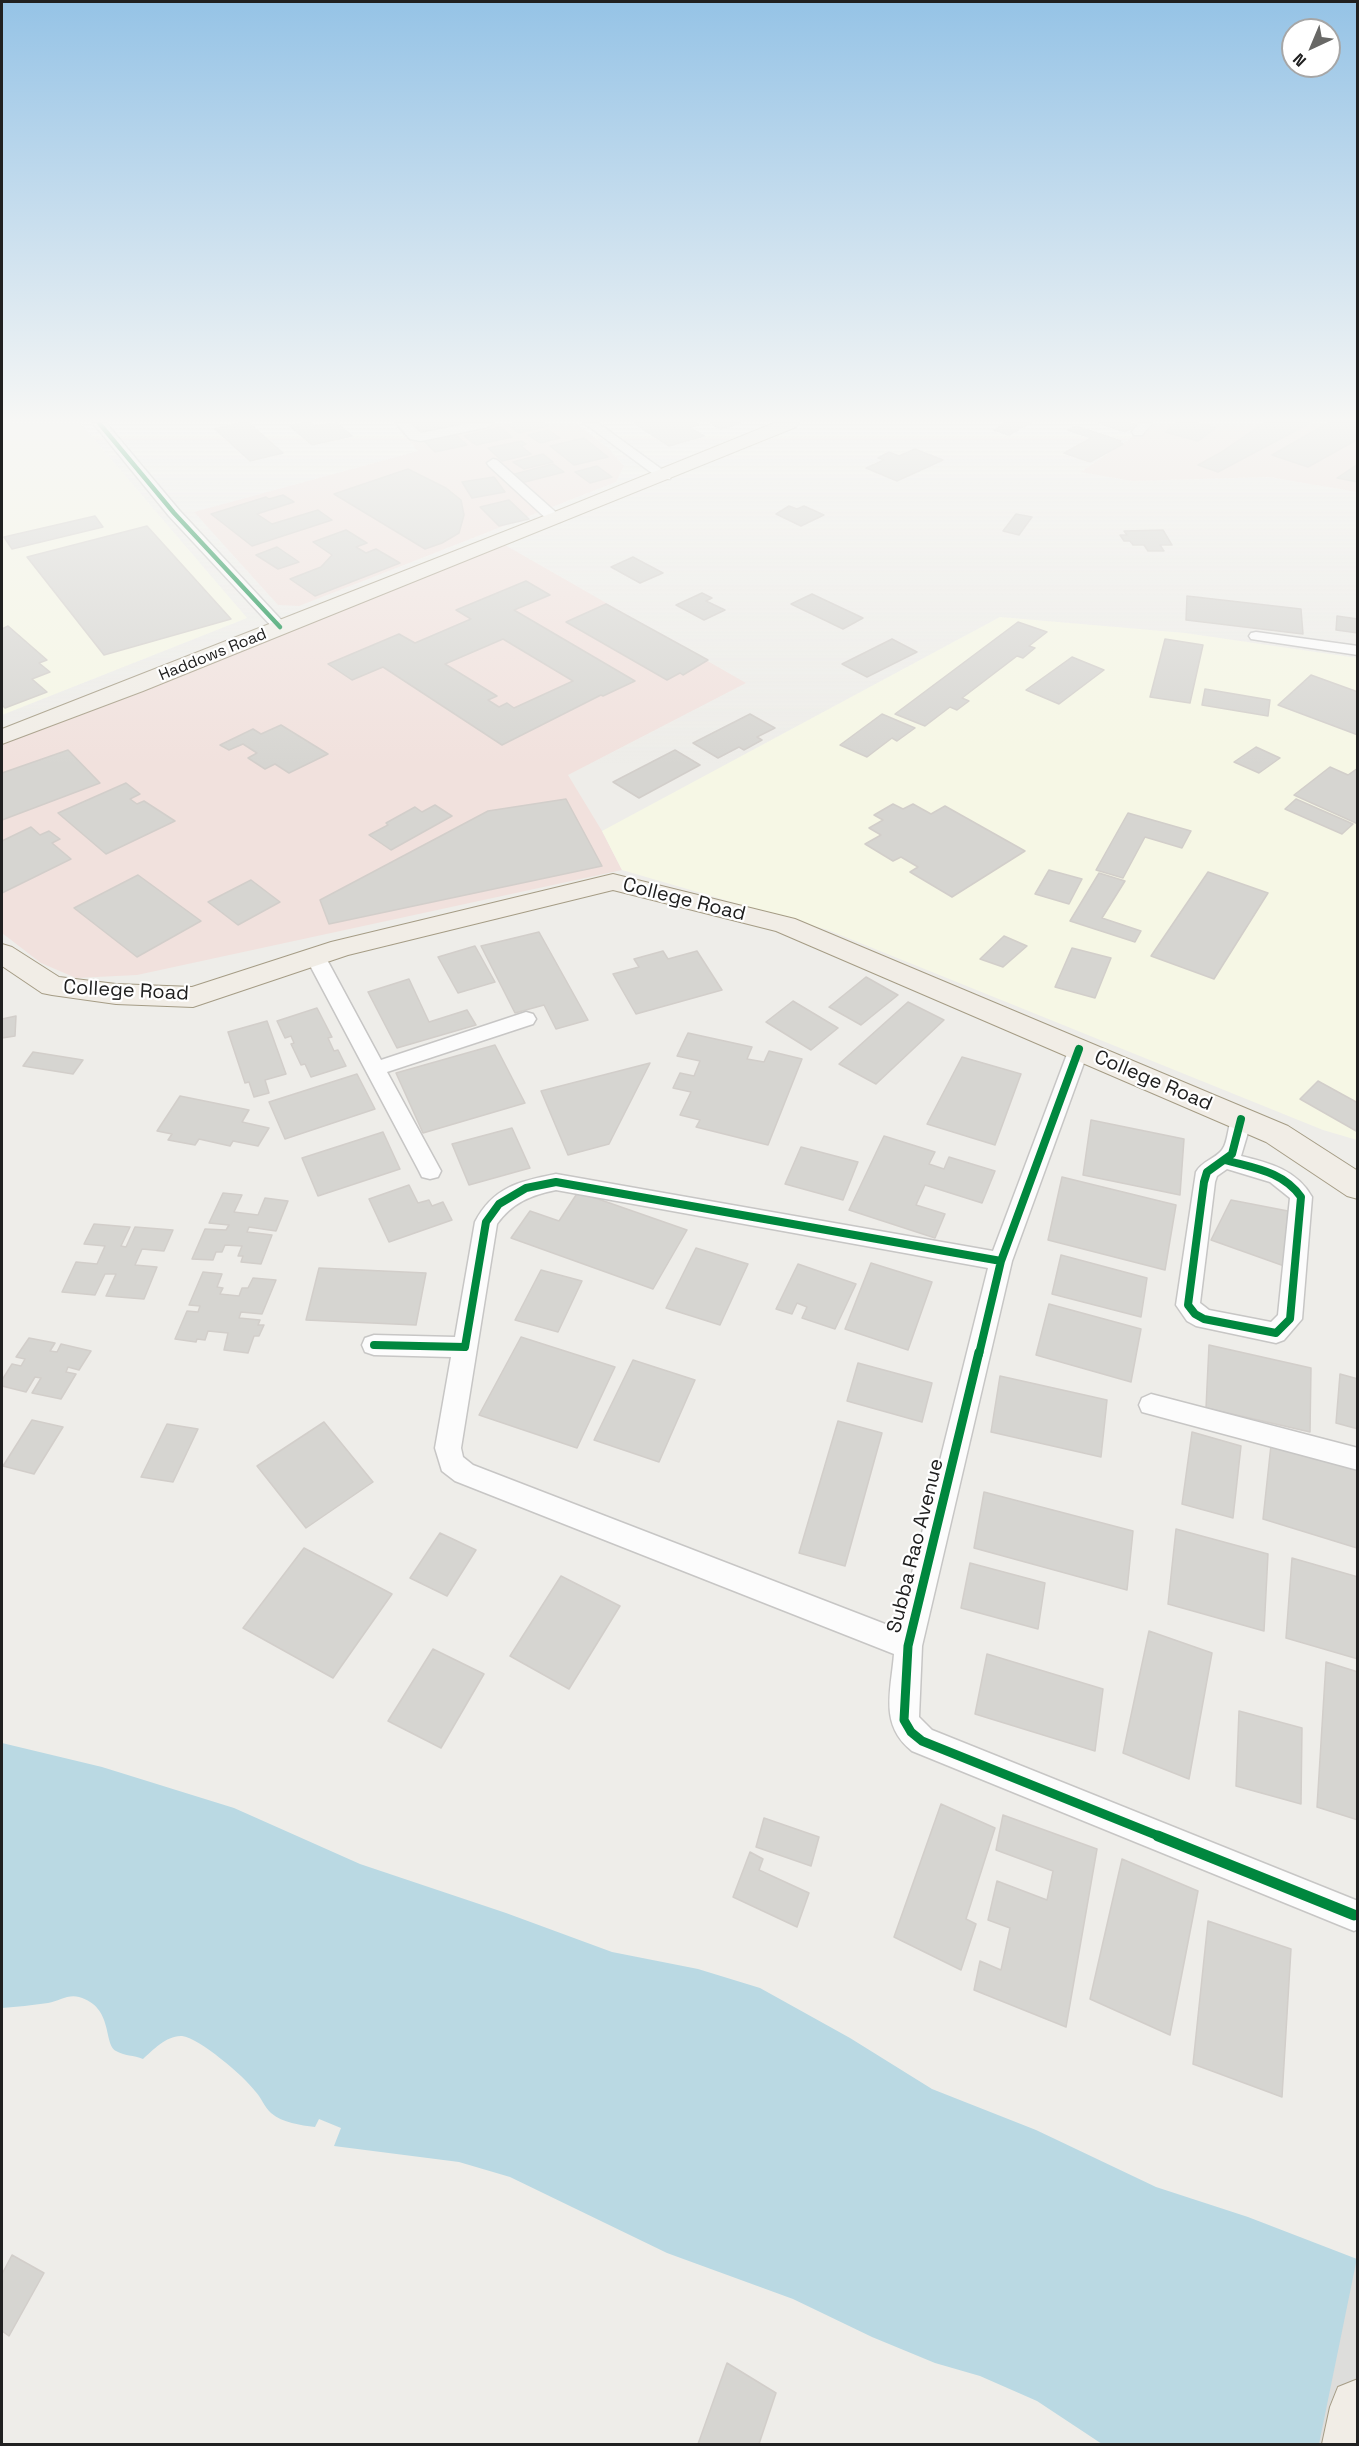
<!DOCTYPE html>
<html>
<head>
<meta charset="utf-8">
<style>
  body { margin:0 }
  #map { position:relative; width:1359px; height:2446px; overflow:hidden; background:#eeede9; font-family:"Space Grotesk",sans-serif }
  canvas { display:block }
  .frame { position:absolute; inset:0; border:3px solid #202020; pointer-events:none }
  .north { position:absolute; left:1281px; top:18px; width:60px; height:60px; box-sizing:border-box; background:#fff; border:2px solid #a6a6a6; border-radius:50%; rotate:224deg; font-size:16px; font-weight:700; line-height:24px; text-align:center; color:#202020 }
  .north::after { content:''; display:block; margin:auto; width:21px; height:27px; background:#686866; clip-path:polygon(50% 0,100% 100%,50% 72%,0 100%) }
</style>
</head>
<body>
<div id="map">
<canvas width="1359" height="2446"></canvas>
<div class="frame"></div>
<div class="north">N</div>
</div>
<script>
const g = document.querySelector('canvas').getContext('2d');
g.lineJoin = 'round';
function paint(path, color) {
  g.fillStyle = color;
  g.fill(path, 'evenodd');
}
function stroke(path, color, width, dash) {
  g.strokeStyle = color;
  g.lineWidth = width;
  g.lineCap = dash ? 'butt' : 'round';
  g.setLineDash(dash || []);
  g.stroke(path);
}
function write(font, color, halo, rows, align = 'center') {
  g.font = font + ' "Space Grotesk",sans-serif';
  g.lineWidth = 4.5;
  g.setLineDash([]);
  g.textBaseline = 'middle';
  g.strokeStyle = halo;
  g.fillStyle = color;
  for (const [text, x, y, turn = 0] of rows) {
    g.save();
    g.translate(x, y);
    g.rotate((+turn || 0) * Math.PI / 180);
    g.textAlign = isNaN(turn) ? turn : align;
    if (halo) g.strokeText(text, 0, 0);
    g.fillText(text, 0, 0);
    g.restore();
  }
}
paint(new Path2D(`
  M393,423H576L608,448L624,466L616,482L299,606L278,605L194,512L418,451Z
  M1152,423H1357V492L1269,477L1132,481L1081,472Z
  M505,545L746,683L568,775L602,831L622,870L137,975L76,978L41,963L2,933V745Z`), '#f1e1dd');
paint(new Path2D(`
  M2,423H80L247,618L2,715Z
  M1000,617L1185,633L1357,658V1140L1323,1130L828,930L622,870L602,831Z`), '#f6f7e5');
paint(new Path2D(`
  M2,1743L102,1767L234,1808L360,1864L506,1913L612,1952L698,1969L760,1988L850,2038L932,2089L1036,2130L1156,2187L1248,2217L1357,2259V2444H1102L1037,2401L980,2376L935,2363L872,2337L793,2299L667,2253L510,2177L459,2162L334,2146L341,2128L319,2119L315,2127C300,2125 283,2123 271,2113C265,2108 261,2097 255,2091C244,2076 199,2038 182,2036C167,2035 153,2050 143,2059C134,2055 124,2056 116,2051C103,2044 114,2007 79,1997C68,1994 59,2001 48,2003C32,2005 17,2007 2,2008Z`), '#bad9e3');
paint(new Path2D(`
  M1357,2258V2444H1319Z`), '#dddddb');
const building = new Path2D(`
  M239,423H249L283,453L250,461L215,429Z
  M302,423H311L315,426L337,423L352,436L312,445L290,426Z
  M407,423H475L418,435Z
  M513,423H544L548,426L519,433L508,425Z
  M634,423H696L699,425L689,427L704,436L669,446Z
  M710,423H741L721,429Z
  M1003,423H1030L1009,435L994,430L1005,424Z
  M1098,423H1130L1137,425L1125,432Z
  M1177,423H1198L1216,428L1198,441L1165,432Z
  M1264,423H1310L1218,472L1198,465L1220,453Z
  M1328,423H1358V439L1308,467L1272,455Z
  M1076,426L1121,441L1118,442L1123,444L1090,462L1064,453L1091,438L1068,430Z
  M501,427L512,437L476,445L464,436Z
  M548,430L560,438L540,443L528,435Z
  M455,434L467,445L435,452L424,441Z
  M584,438L608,457L574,465L550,446Z
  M522,441L526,444L521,446L531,454L502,461L488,448Z
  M915,449L943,460L897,481L866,468L884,460L878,458L889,452L899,456Z
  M543,454L553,462L524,469L513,462Z
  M553,464L564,472L521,483L511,475Z
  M1358,464V482L1337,478Z
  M597,466L612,477L590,483L575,472Z
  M408,469L446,488L461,500L464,515L459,533L442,543L425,549L334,494Z
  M494,477L505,492L472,498L462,482Z
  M283,495L294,502L257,514L272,524L318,510L332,520L252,546L211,514L266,497L269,499Z
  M509,500L529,519L499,526L480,507Z
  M789,506L797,509L804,506L824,515L801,526L776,514Z
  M1016,514L1032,517L1019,535L1003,531Z
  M95,516L103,527L12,549L4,537Z
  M147,526L231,619L104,655L27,557Z
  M346,530L367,543L356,547L366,553L376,549L400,563L315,596L290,579L321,567L332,555L313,542Z
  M1163,530L1172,545H1160L1164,551H1148L1144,545H1133L1130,541H1124L1120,535H1127L1124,531Z
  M277,547L299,562L278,569L256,555Z
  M633,557L663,573L640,583L611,567Z
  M526,581L550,595L514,610L635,681L603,696L601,695L502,745L383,667L352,680L328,664L399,634L415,643L471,619L456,610ZM503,639L573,681L514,708L507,703L499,707L488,700L497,696L445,664Z
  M702,593L712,598L706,601L725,610L704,620L676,605Z
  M812,594L863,618L843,629L791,604Z
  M1187,596L1301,609L1303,634L1186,620Z
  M606,604L708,660L683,675L680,673L667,680L566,622Z
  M1337,616L1358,619V633L1336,630Z
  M1018,622L1047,632L1029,646L1035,648L1023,658L1017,656L962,698L969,701L957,710L950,707L925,726L895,714Z
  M8,626L47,660L39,663L50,672L32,679L47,692L5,708L2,705V629Z
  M892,639L917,652L867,677L842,664Z
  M1165,639L1203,645L1190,703L1150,697Z
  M1072,657L1104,670L1059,704L1026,690Z
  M1311,675L1358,692V735L1278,705Z
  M1205,689L1270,700L1268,716L1202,705Z
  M750,714L775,728L757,737L762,740L744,750L739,747L718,758L693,743Z
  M882,714L915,728L897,741L892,738L867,757L840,745Z
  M281,725L328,754L289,773L275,764L265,769L248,758L257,753L243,744L229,750L220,745L253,729L261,734Z
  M1256,747L1280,758L1259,773L1234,762Z
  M68,750L100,783L2,820V773Z
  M675,750L700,765L639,798L613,782Z
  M1330,767L1348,775L1358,768V824L1294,795Z
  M126,783L140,794L130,799L137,804L144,801L175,821L106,854L58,813Z
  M566,799L602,866L329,924L320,900L488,811Z
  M1296,799L1353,824L1342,834L1285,809Z
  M893,804L903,809L913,804L931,814L945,806L1025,851L952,897L910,872L918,867L901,857L893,861L865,844L881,835L869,828L883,820L874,815Z
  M435,805L452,816L391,850L369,835L388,825L386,823L415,807L422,812Z
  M1128,813L1191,831L1182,848L1145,837L1123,878L1096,870Z
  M31,827L40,835L49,831L60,839L52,843L71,859L2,893V841Z
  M1049,870L1082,879L1069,904L1035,894Z
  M1208,872L1268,893L1214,979L1151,956Z
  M1099,873L1125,881L1102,918L1141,931L1135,942L1070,921Z
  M138,875L201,921L137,957L74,908Z
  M251,880L280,902L238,925L208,902Z
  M539,932L588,1020L556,1029L544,1005L515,1013L481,946Z
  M1004,936L1027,946L1003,967L980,959Z
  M475,946L495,982L458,993L438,957Z
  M1072,948L1111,958L1095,998L1055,987Z
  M663,951L668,959L697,951L722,990L636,1014L613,974L639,967L634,959Z
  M866,977L898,995L861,1025L829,1007Z
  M409,979L429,1022L467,1010L476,1025L397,1048L368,992Z
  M793,1001L838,1028L811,1050L766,1022Z
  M908,1002L944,1020L876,1084L839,1064Z
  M317,1008L332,1037L328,1038L334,1051L338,1050L346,1066L311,1077L305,1064L301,1065L291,1044L294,1043L291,1036L285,1038L277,1021Z
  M16,1016L15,1036L2,1038V1019Z
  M267,1021L286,1074L265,1080L269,1093L254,1097L249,1082L245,1083L228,1032Z
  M688,1033L752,1047L747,1059L764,1062L769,1051L802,1059L768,1145L696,1127L700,1120L680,1115L691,1092L673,1088L680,1073L694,1076L700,1061L677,1056Z
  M495,1045L525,1103L423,1133L396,1073Z
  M33,1052L83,1060L73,1074L23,1066Z
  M962,1057L1021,1074L995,1145L927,1124Z
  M650,1063L609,1144L568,1155L541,1091Z
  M357,1074L375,1109L285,1139L269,1102Z
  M1318,1081L1358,1103V1132L1300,1099Z
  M180,1096L249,1110L242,1122L269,1128L258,1146L233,1141L230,1146L199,1139L195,1145L168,1140L172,1134L157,1131Z
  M1091,1120L1184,1139L1180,1195L1083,1175Z
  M512,1128L530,1168L469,1185L452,1144Z
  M383,1132L400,1169L318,1196L302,1158Z
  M884,1136L935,1152L929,1164L944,1169L949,1157L995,1171L982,1203L925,1185L916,1205L945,1214L935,1238L849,1210Z
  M801,1147L858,1162L843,1200L785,1184Z
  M1062,1177L1176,1205L1165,1270L1048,1240Z
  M409,1185L418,1203L429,1200L432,1206L443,1202L452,1220L389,1242L369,1199Z
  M578,1192L687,1230L653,1289L511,1238L530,1211L559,1221Z
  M223,1193L242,1195L234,1212L258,1215L265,1198L288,1201L276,1231L249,1227L247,1232L272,1235L261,1264L241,1262L243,1256H238L242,1246L225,1245L222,1252H216L213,1260L192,1259L205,1229L226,1230L229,1225L209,1223Z
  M1231,1200L1288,1211L1287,1267L1211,1240Z
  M94,1224L130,1227L121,1246L126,1247L135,1227L173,1230L164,1251L142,1249L135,1265L157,1267L144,1299L106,1296L116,1274H105L95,1295L62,1292L76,1262L97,1264L105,1246L84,1244Z
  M696,1248L748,1264L720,1325L666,1308Z
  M1061,1255L1147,1278L1141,1317L1052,1294Z
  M871,1263L932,1282L908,1350L845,1329Z
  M798,1264L856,1284L835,1329L802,1318L807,1307L797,1303L792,1314L776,1309Z
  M319,1268L426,1273L416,1325L306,1320Z
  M541,1270L582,1281L558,1332L515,1320Z
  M203,1272L222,1274L217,1287L223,1288L220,1294L239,1296L242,1288H248L253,1278L276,1280L262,1314L241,1312L239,1318L260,1320L258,1325H264L259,1336H254L248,1353L224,1350L228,1333L208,1331L205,1340L197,1339L196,1342L175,1339L187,1311L198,1312L200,1306L189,1305Z
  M1049,1304L1141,1329L1131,1382L1036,1355Z
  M521,1337L615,1367L577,1448L479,1415Z
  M29,1338L55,1343L50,1351L57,1352L61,1344L91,1351L79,1370L68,1367L66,1372L76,1374L61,1399L32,1393L41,1378L35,1377L26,1392L2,1386V1380L12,1364L21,1366L25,1359L16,1357Z
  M1209,1345L1311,1368L1310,1432L1206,1408Z
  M633,1360L695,1380L659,1462L594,1440Z
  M858,1363L932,1383L922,1422L847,1401Z
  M1340,1374L1358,1379V1429L1336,1423Z
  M1000,1376L1107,1400L1101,1457L991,1432Z
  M32,1420L63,1427L34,1474L3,1466Z
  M838,1421L882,1433L845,1566L799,1553Z
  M324,1422L373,1482L306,1528L257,1466Z
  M167,1424L198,1429L173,1482L141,1477Z
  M1192,1432L1241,1446L1233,1518L1182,1504Z
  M1271,1445L1358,1470L1357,1548L1263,1519Z
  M984,1492L1133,1531L1127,1590L974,1548Z
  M1176,1529L1268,1554L1264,1631L1168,1604Z
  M440,1533L476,1550L447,1596L410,1578Z
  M304,1548L392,1594L333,1678L243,1628Z
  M1292,1558L1358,1577V1659L1286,1638Z
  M970,1563L1045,1583L1038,1629L961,1608Z
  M561,1576L620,1606L569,1689L510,1656Z
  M1149,1631L1212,1653L1189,1779L1123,1753Z
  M433,1649L484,1674L441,1748L388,1721Z
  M987,1654L1103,1689L1095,1751L975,1714Z
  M1326,1662L1358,1672V1820L1317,1807Z
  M1239,1711L1302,1728L1301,1804L1236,1786Z
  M941,1804L995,1828L966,1919L976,1924L961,1970L894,1937Z
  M1003,1815L1097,1849L1066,2027L974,1990L980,1961L1001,1970L1010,1928L988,1920L997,1881L1047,1900L1053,1871L996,1850Z
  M764,1818L819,1837L811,1866L756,1847Z
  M750,1852L763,1859L759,1870L809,1893L797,1927L733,1897Z
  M1122,1859L1198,1891L1170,2035L1090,1999Z
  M1208,1921L1291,1949L1282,2097L1193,2064Z
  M12,2255L44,2273L9,2336L2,2331V2274Z
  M727,2363L776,2393L759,2444H698Z`);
paint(building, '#d6d5d1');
stroke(building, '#d2ceca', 1.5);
const minor = new Path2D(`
  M93,423H106L179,510L285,624L287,627L285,630H275L169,516Z
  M396,423H409L421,433L470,423H494L488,427L421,441L410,439Z
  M584,423H598L671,476L670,479H660Z
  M1139,423H1152L1142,435H1134L1132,432Z
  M493,459L497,460L560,516L562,519L560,522H550L489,466L487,463Z
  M1256,632L1358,646V655L1251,639L1249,636L1251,633Z
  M315,950L322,952L325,956L381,1060L526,1012L533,1014L536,1019L533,1024L387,1072L441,1171L438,1177L430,1179L422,1177L419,1171L305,956L308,952Z
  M1079,1042L1086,1044L1089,1049L1012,1261L922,1646L919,1717L932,1730L1358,1901V1929L1354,1931L912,1751C879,1725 891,1691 894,1654L455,1481L442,1471L435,1448L451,1357L374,1355L365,1352L362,1345L365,1338L374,1335L455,1337L475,1222C493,1187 520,1181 556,1174L993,1251L1069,1049L1072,1044ZM556,1190L988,1268L898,1629L473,1465L463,1457L461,1448L497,1224C512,1203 531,1195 556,1190Z
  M1241,1111L1248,1114L1252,1119L1241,1156C1270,1163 1297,1170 1312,1197L1302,1319L1284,1340L1276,1343L1196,1326L1187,1321L1176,1305L1196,1172C1202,1161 1215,1159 1222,1150C1229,1141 1227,1124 1234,1114ZM1227,1169L1270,1182L1290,1198L1278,1315L1271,1322L1209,1310L1200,1303L1215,1182L1217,1176Z
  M1151,1394L1358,1448V1470L1142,1412L1139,1405L1142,1398Z`);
const primary = new Path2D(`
  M774,423H799L796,427L143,691L2,744V729L567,507Z
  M613,874L795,919L1288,1126L1358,1171V1199L1347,1196L1266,1142L776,931L613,890L348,955L193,1007L116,1004L52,995L42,993L2,966V944L12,947L59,977L116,984L192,987L331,942Z
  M1358,2379V2444H1322L1330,2407L1338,2387Z`);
stroke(minor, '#c7c6c5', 3);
stroke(primary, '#a59c85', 2);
paint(minor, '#fcfcfc');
paint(primary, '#f1ede6');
stroke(new Path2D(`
  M99,423L174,513L280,627`), '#00873e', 4.5);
stroke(new Path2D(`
  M1225,1160C1253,1168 1283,1171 1301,1197L1290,1319L1276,1333L1204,1319L1195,1314L1188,1305L1204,1182L1207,1172L1232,1154L1241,1119
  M374,1345L465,1347L486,1222L499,1204L526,1188L556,1182L1001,1261
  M979,1354L1001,1261L1079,1049`), '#00873e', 8);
stroke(new Path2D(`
  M979,1352L908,1646L904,1720L911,1732L922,1741L1161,1837`), '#00873e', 9);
stroke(new Path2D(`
  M1158,1836L1354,1915`), '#00873e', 11);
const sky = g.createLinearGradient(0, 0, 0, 766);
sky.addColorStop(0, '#95c3e6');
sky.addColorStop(0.55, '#f7f7f5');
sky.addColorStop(1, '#f7f7f500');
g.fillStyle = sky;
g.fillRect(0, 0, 1359, 766);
write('16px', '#202020', '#fff', [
  ["Haddows Road",213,655,-22]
]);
write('20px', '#202020', '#fff', [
  ["College Road",684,900,14],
  ["College Road",126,991,3],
  ["College Road",1153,1081,23],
  ["Subba Rao Avenue",916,1546,-76]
]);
</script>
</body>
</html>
